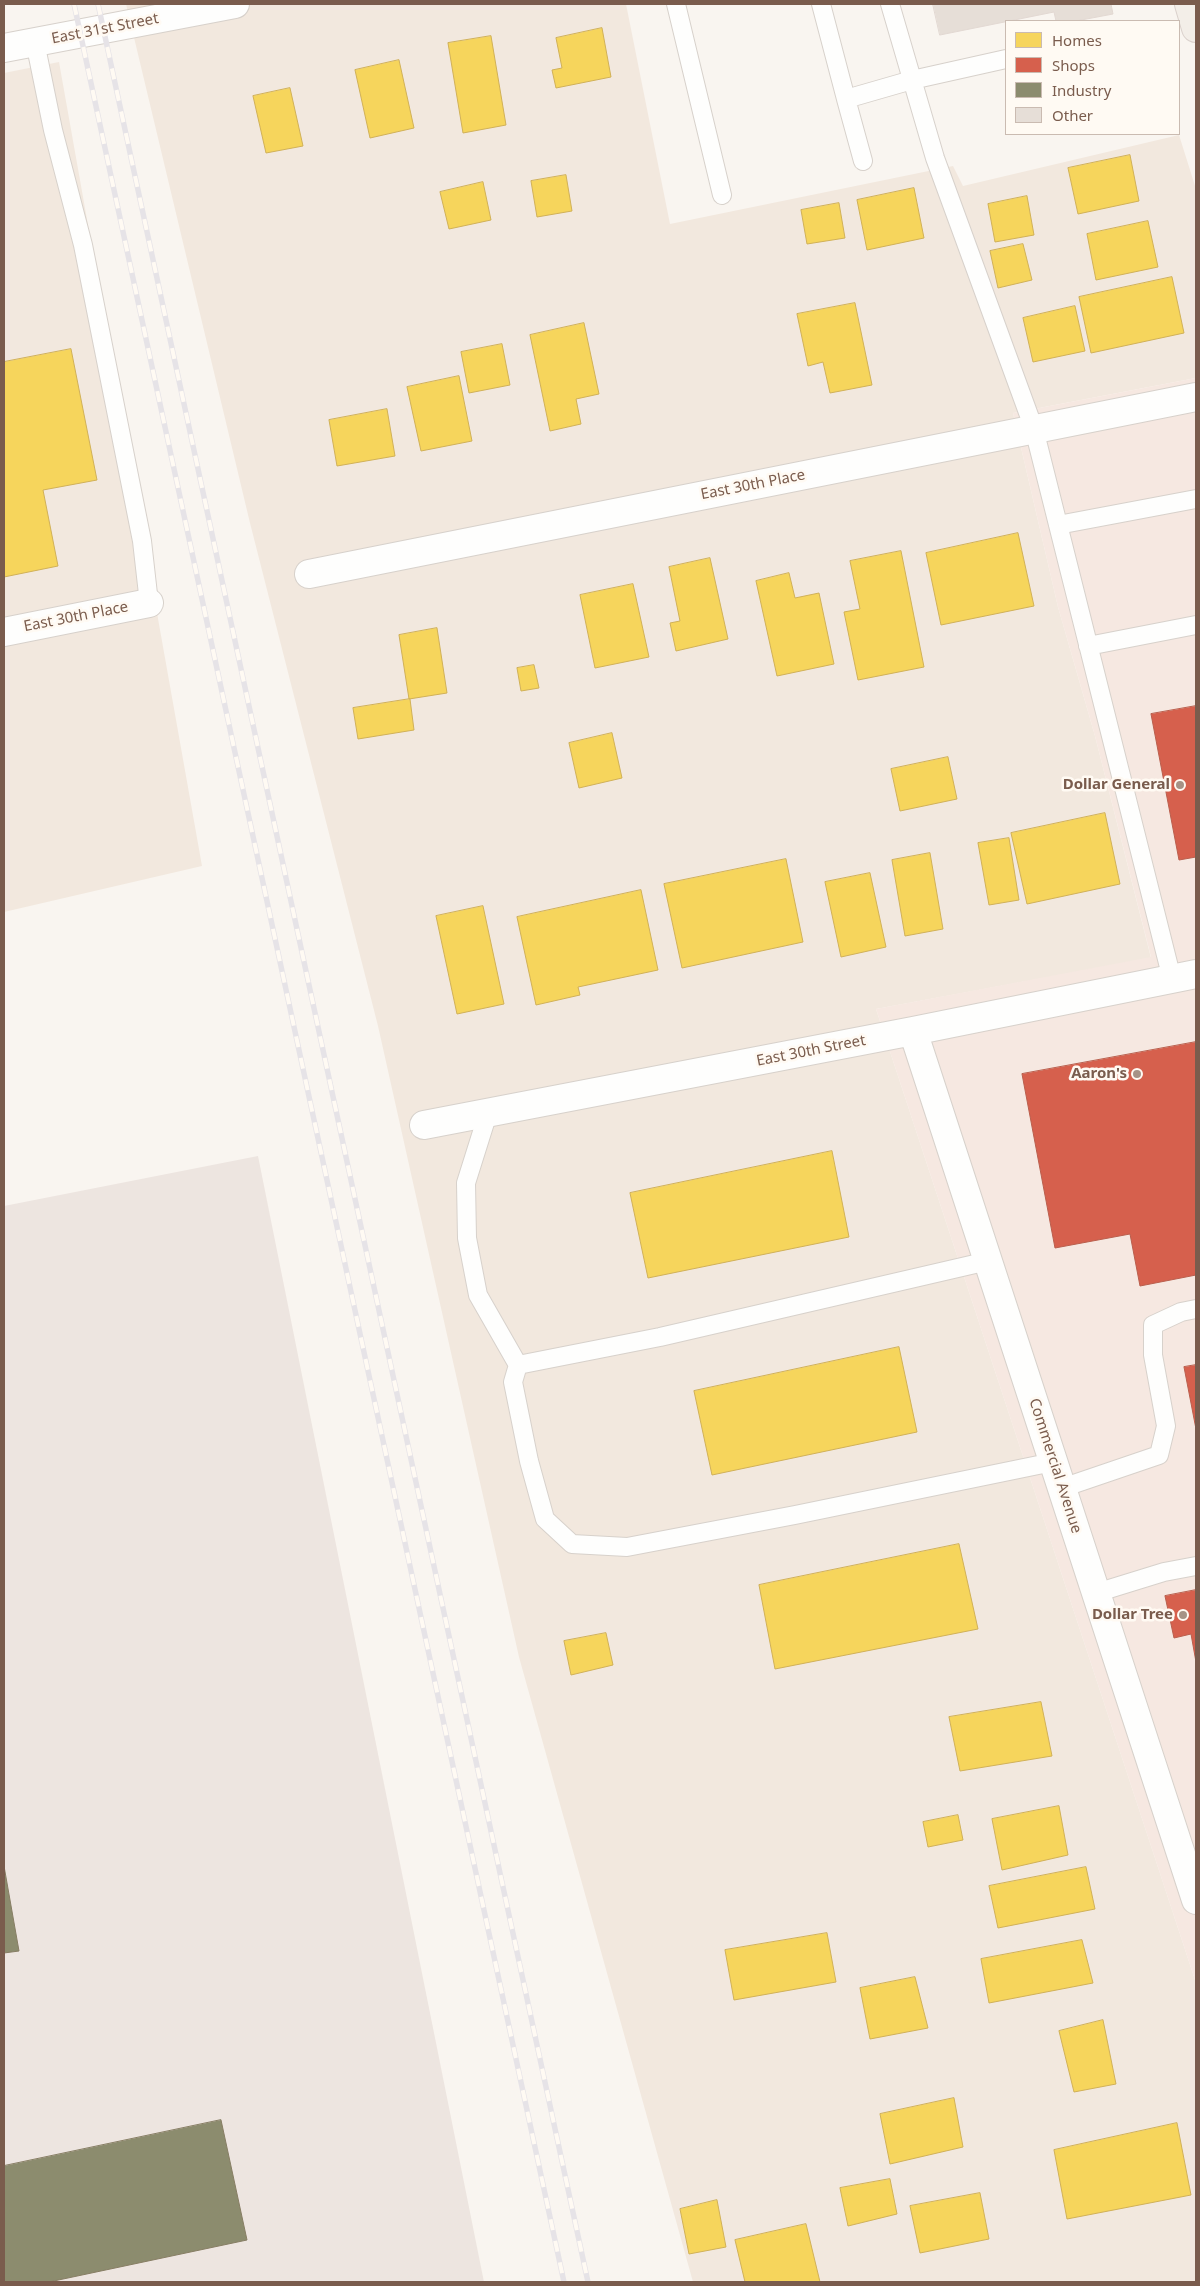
<!DOCTYPE html>
<html>
<head>
<meta charset="utf-8">
<style>
  body { margin:0 }
  #map { position:relative; width:1200px; height:2286px; overflow:hidden; background:#f9f5f0; font-family:"Noto Sans",sans-serif }
  canvas { display:block }
  .frame { position:absolute; inset:0; border:5px solid #7a5c4d; pointer-events:none }
  .legend { position:absolute; left:1005px; top:20px; width:175px; height:115px; box-sizing:border-box; background:#fffaf3; border:1px solid #cabbb1; margin:0; padding:6px 9px; list-style:none; font-size:15px; color:#7a5c4d }
  .legend li { display:flex; align-items:center; gap:10px; height:25px }
  .legend b { width:25px; border:1px solid #cabbb1 }
</style>
</head>
<body>
<div id="map">
<canvas width="1200" height="2286"></canvas>
<div class="frame"></div>
<ul class="legend">
<li><b style="height:14px;background:#f6d55c"></b>Homes</li>
<li><b style="height:14px;background:#d6604d"></b>Shops</li>
<li><b style="height:14px;background:#8c8c6e"></b>Industry</li>
<li><b style="height:14px;background:#e6ded7"></b>Other</li>
</ul>
</div>
<script>
const g = document.querySelector('canvas').getContext('2d');
g.lineJoin = 'round';
function paint(path, color) {
  g.fillStyle = color;
  g.fill(path, 'evenodd');
}
function stroke(path, color, width, dash) {
  g.strokeStyle = color;
  g.lineWidth = width;
  g.lineCap = dash ? 'butt' : 'round';
  g.setLineDash(dash || []);
  g.stroke(path);
}
function write(font, color, halo, rows, align = 'center') {
  g.font = font + ' "Noto Sans",sans-serif';
  g.lineWidth = 5;
  g.setLineDash([]);
  g.textBaseline = 'middle';
  g.strokeStyle = halo;
  g.fillStyle = color;
  for (const [text, x, y, turn = 0] of rows) {
    g.save();
    g.translate(x, y);
    g.rotate((+turn || 0) * Math.PI / 180);
    g.textAlign = isNaN(turn) ? turn : align;
    if (halo) g.strokeText(text, 0, 0);
    g.fillText(text, 0, 0);
    g.restore();
  }
}
paint(new Path2D(`
  M126,4H626L670,224L953,166L963,186L1179,135L1196,189V378L1013,413L1058,607L1095,736L1151,958L876,1009L1196,1983V2282H693L519,1657L378,1026L250,523Z
  M59,62L202,866L4,912V73Z`), '#f2e8de');
paint(new Path2D(`
  M1196,378V1983L876,1009L1151,957L1095,736L1058,607L1013,413Z`), '#f6e8e1');
paint(new Path2D(`
  M258,1156L484,2282H4V1206Z`), '#ede5e0');
const homes = new Path2D(`
  M602,28L611,77L556,88L552,70L562,68L556,38Z
  M491,36L506,125L463,133L448,43Z
  M399,60L414,128L370,138L355,70Z
  M290,88L303,146L266,153L253,96Z
  M1130,155L1139,201L1078,214L1068,168Z
  M566,175L572,211L537,217L531,181Z
  M483,182L491,220L449,229L440,192Z
  M914,188L924,238L867,250L857,200Z
  M1027,196L1034,235L995,242L988,204Z
  M839,203L845,238L807,244L801,210Z
  M1148,221L1158,267L1096,280L1087,234Z
  M1023,244L1032,280L998,288L990,251Z
  M1172,277L1184,333L1091,353L1079,297Z
  M855,303L872,385L830,393L823,362L808,366L797,314Z
  M1075,306L1085,351L1033,362L1023,318Z
  M584,323L599,394L576,399L581,424L550,431L530,335Z
  M502,344L510,385L469,393L461,352Z
  M71,349L97,480L43,490L58,566L4,577V362Z
  M459,376L472,441L421,451L407,387Z
  M387,409L395,456L337,466L329,420Z
  M1018,533L1034,606L941,625L926,553Z
  M901,551L924,667L858,680L844,612L860,609L850,561Z
  M710,558L728,639L676,651L670,623L680,621L669,567Z
  M789,573L795,598L819,593L834,664L777,676L756,581Z
  M633,584L649,657L595,668L580,595Z
  M437,628L447,693L409,699L399,635Z
  M534,665L539,688L521,691L517,668Z
  M410,699L414,730L358,739L353,708Z
  M612,733L622,778L579,788L569,743Z
  M948,757L957,799L900,811L891,769Z
  M1105,813L1120,884L1027,904L1011,833Z
  M1009,838L1019,900L989,905L978,843Z
  M930,853L943,929L905,936L892,860Z
  M786,859L803,942L682,968L664,884Z
  M870,873L886,947L841,957L825,882Z
  M641,890L658,970L578,987L580,995L536,1005L517,917Z
  M483,906L504,1004L457,1014L436,916Z
  M832,1151L849,1237L648,1278L630,1193Z
  M899,1347L917,1432L712,1475L694,1391Z
  M959,1544L978,1629L775,1669L759,1585Z
  M606,1633L613,1665L571,1675L564,1641Z
  M1041,1702L1052,1756L960,1771L949,1717Z
  M1059,1806L1068,1855L1002,1870L992,1819Z
  M958,1815L963,1840L928,1847L923,1822Z
  M1086,1867L1095,1909L998,1928L989,1886Z
  M827,1933L836,1982L734,2000L725,1950Z
  M1082,1940L1093,1983L989,2003L981,1959Z
  M915,1977L928,2028L870,2039L860,1988Z
  M1103,2020L1116,2084L1074,2092L1059,2031Z
  M954,2098L963,2147L890,2164L880,2114Z
  M1177,2123L1191,2195L1067,2219L1054,2150Z
  M890,2179L897,2214L848,2226L840,2188Z
  M980,2193L989,2239L920,2253L910,2206Z
  M717,2200L726,2247L689,2254L680,2209Z
  M806,2224L820,2282H745L735,2240Z`);
paint(homes, '#f6d55c');
stroke(homes, '#d1b158', 1);
const shops = new Path2D(`
  M1196,706V857L1179,860L1151,714Z
  M1196,1042V1275L1140,1286L1130,1234L1055,1248L1022,1074Z
  M1196,1365V1429L1184,1367Z
  M1196,1590V1662L1191,1634L1174,1638L1165,1596Z`);
paint(shops, '#d6604d');
stroke(shops, '#ba5f4d', 1);
const industry = new Path2D(`
  M4,1866L19,1951L4,1953Z
  M221,2120L247,2240L49,2282H4V2166Z`);
paint(industry, '#8c8c6e');
stroke(industry, '#877e64', 1);
const building = new Path2D(`
  M933,4H1111L1113,14L1076,21H1056L1054,12L940,35Z`);
paint(building, '#e6ded7');
stroke(building, '#e2d8d2', 1);
const service = new Path2D(`
  M676,4L722,195
  M821,4L846,99
  M890,4L935,158L1034,429L1172,979
  M35,42L53,130L83,245L142,541L149,603
  M863,161L846,99L912,80L1006,59
  M1058,525L1196,499
  M1088,646L1196,625
  M488,1113L466,1183L467,1238L478,1295L518,1365
  M988,1261L660,1337L518,1365L513,1382L529,1461L545,1519L572,1544L627,1547L795,1515L1053,1462
  M1062,1488L1159,1455L1166,1426L1153,1355V1325L1181,1312L1196,1309
  M1096,1593L1164,1572L1196,1566`);
const minor = new Path2D(`
  M4,48L235,4
  M309,574L1196,397
  M4,632L149,603
  M913,1031L1196,1900
  M424,1125L913,1031L1196,974`);
const primary = new Path2D(`
  M1189,4L1196,28`);
stroke(service, '#d7d1cb', 20);
stroke(minor, '#d7d1cb', 30);
stroke(primary, '#dad1cc', 30);
stroke(service, '#fefefd', 18);
stroke(minor, '#fefefd', 28);
stroke(primary, '#f3eee8', 28);
const rail = new Path2D(`
  M74,4L564,2282
  M98,4L588,2282`);
stroke(rail, '#e6e3e7', 5.5);
stroke(rail, '#fffaf3', 4, [11]);
for (const [x, y, r, color] of [
  [1180,785,5,"#a69286"],
  [1137,1074,5,"#a69286"],
  [1183,1615,5,"#a69286"]
]) {
  const dot = new Path2D();
  dot.arc(x, y, r, 0, 2 * Math.PI);
  g.fillStyle = color;
  g.fill(dot);
  stroke(dot, '#fffaf3', 2);
}
write('15px', '#7a5c4d', '#fffaf3', [
  ["East 31st Street",105,29,-11],
  ["East 30th Place",753,485,-11],
  ["East 30th Place",76,617,-11],
  ["East 30th Street",811,1051,-11],
  ["Commercial Avenue",1055,1466,72]
]);
write('bold 15px', '#7a5c4d', '#fffaf3', [
  ["Dollar General",1170,785],
  ["Aaron's",1127,1074],
  ["Dollar Tree",1173,1615]
], 'right');
</script>
</body>
</html>
